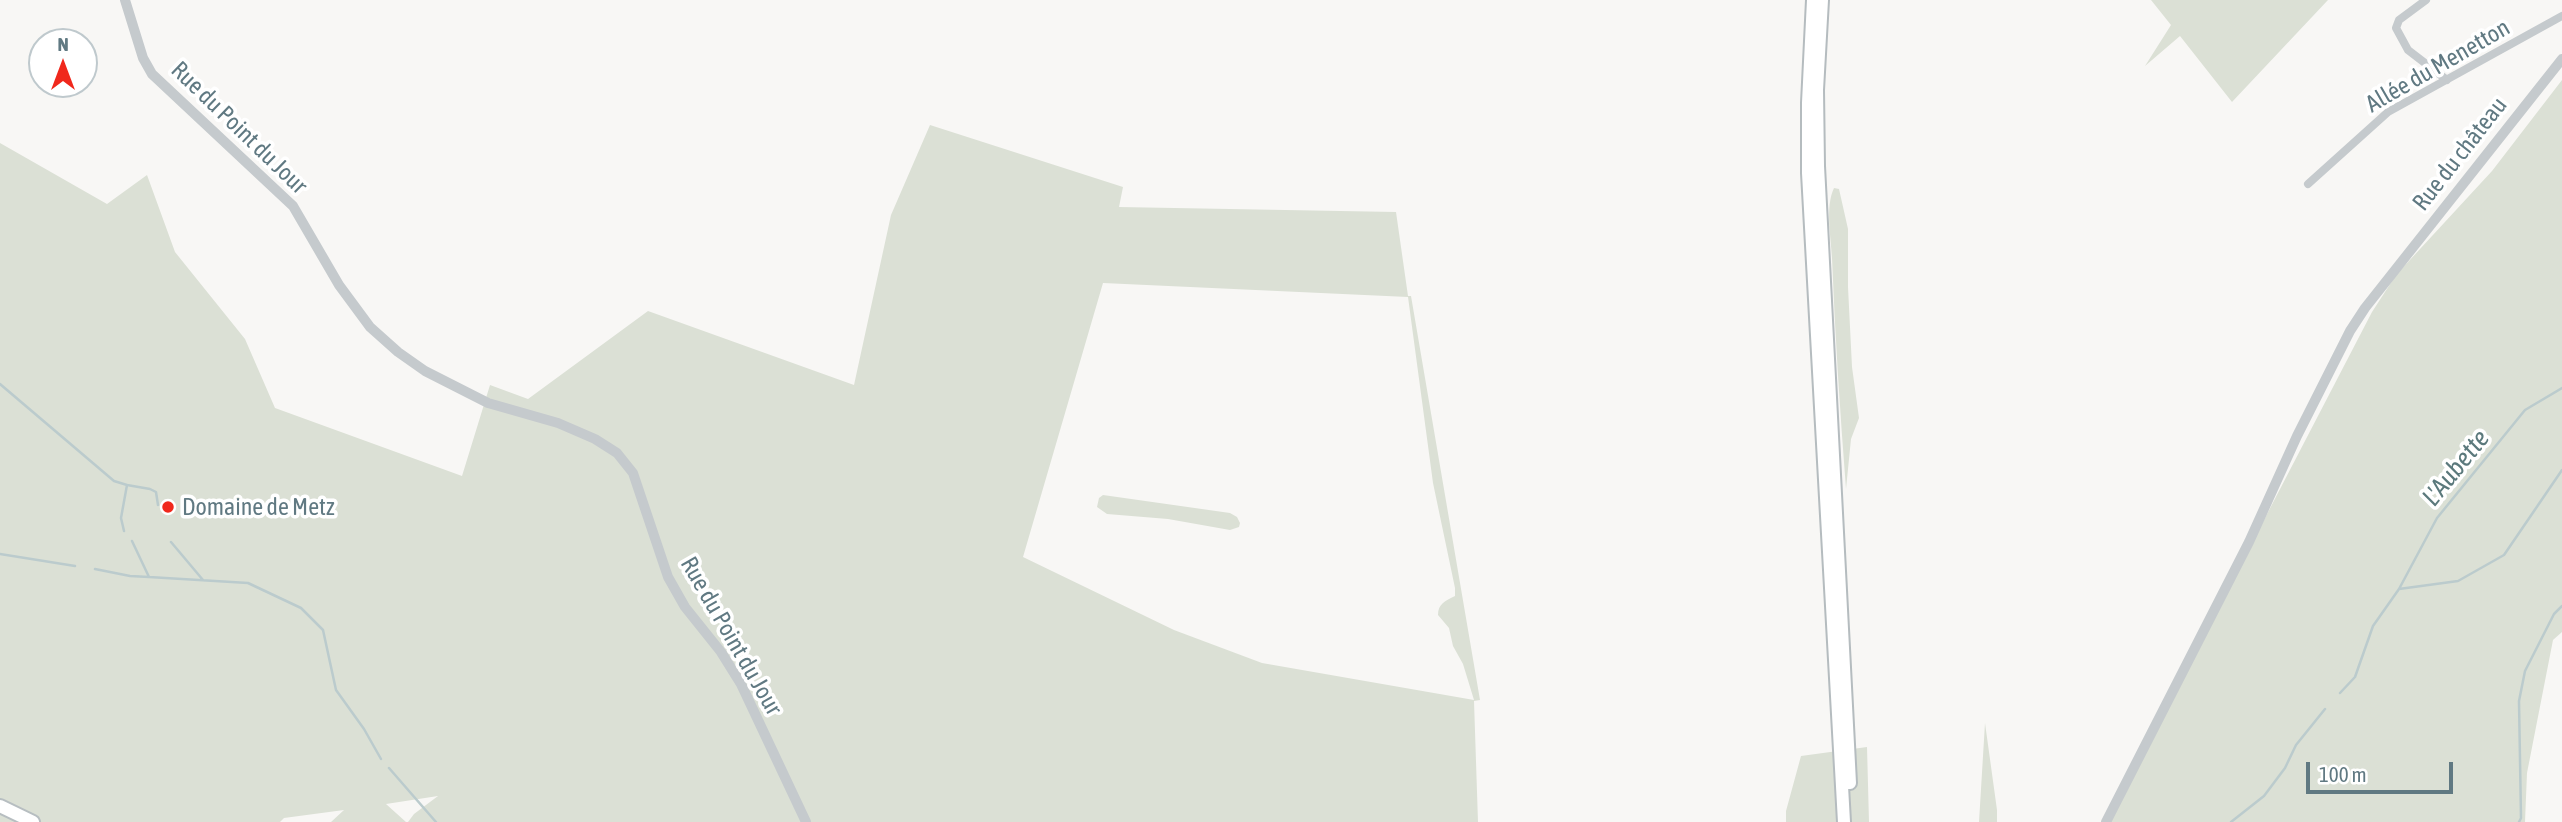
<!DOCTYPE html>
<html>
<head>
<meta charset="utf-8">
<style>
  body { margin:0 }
  #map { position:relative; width:2562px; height:822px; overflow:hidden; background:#f8f7f5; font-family:"Asap Condensed",sans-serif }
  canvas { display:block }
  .north { position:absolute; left:28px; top:28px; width:70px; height:70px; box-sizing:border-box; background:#fff; border:2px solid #bfc9cd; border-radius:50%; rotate:0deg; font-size:19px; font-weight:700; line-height:28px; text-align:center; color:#607982 }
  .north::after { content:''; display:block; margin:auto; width:24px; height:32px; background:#f0281c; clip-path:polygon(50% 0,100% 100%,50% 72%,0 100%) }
  .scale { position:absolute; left:2306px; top:762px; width:147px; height:32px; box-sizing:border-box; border:4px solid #607982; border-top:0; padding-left:9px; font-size:21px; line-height:24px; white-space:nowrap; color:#607982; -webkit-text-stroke:5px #fff; paint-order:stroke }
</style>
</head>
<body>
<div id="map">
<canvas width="2562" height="822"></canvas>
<div class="north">N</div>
<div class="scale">100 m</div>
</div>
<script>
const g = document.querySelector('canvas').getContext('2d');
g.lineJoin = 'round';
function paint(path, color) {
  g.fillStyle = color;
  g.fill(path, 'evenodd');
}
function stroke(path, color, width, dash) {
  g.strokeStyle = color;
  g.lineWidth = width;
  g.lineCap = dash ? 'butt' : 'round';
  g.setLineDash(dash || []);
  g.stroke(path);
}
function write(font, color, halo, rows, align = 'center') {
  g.font = font + ' "Asap Condensed",sans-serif';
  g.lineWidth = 7;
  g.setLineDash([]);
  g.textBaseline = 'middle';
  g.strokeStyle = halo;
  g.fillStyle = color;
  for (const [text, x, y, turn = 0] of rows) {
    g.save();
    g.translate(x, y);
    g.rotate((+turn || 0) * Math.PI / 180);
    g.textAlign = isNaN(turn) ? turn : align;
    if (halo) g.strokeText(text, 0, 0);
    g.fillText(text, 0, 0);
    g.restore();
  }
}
paint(new Path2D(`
  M2151,0H2328L2232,102L2180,36L2145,66L2171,25Z
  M2562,80V632L2553,640L2527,773L2525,822H2107L2372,312L2396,275L2492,171Z
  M930,125L1123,187L1119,207L1396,212L1408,296H1411L1480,700L1474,701L1478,822H408L414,814L438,796L386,804L406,822H331L344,810L284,818L280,822H0V143L107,204L147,175L175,252L245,339L275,408L462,476L490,385L528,399L648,311L854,385L891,215ZM1103,283L1408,297L1433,483L1455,588V596C1445,601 1438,604 1438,615L1449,628L1453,646L1463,664L1474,700L1262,663L1174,630L1023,557Z
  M1834,188L1839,189L1848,229V287L1852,367L1859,418L1851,439L1846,489C1840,412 1835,335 1832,258C1831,237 1825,207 1834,188Z
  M1103,495L1230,513L1237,517L1240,523L1239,527L1230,530L1168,519L1107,514L1097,507L1099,498Z
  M1985,723L1997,810V822H1979Z
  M1867,747L1869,822H1786V811L1801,756Z`), '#dbe0d5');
stroke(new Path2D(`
  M0,384L114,481L127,485L121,518L124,531
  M127,485L150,489L156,492L158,505
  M132,541L149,577L248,583L301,608L323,630L336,690L364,729L381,759
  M171,542L203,580
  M0,554L75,566
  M95,569L130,576L149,577
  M2399,589L2458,581L2504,555L2562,470
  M2340,693L2355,677L2373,626L2399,589L2437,518L2525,410L2562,388
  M389,768L436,822
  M2231,822L2264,796L2285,768L2296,745L2325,709
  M2519,822L2521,818L2519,701L2525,671L2554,614L2562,606`), '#bbcbcd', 2.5);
const secondary = new Path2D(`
  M0,806L33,822`);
const primary = new Path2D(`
  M1813,0L1808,103V173L1844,822
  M1822,0L1817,90L1818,166L1850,783`);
stroke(secondary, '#b7bec1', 16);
stroke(primary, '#b5bcbf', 16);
stroke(new Path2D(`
  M2426,0L2399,20L2396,28L2408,50L2447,80
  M2308,184L2388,112L2562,16`), '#c5cacd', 8);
stroke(new Path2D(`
  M125,0L143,58L152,74L293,206L339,285L370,327L398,352L425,371L488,403L558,423L595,439L617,453L633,473L668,577L685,607L721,652L741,684L806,822
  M2106,822L2249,542L2297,436L2350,331L2365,308L2562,59`), '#c5cacd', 10);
stroke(secondary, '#fff', 12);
stroke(primary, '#fff', 12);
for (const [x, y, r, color] of [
  [168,507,7,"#f0281c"]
]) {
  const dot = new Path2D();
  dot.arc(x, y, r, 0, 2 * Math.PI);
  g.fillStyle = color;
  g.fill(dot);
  stroke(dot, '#fff', 2.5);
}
write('24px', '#607982', '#fff', [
  ["Allée du Menetton",2438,66,-30],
  ["Rue du Point du Jour",239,128,44],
  ["Rue du château",2460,154,-52],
  ["Rue du Point du Jour",731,636,60]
]);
write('24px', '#607982', '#fff', [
  ["Domaine de Metz",182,507]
], 'left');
write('italic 26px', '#5b797c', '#fff', [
  ["L'Aubette",2456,468,-51]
]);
</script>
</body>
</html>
